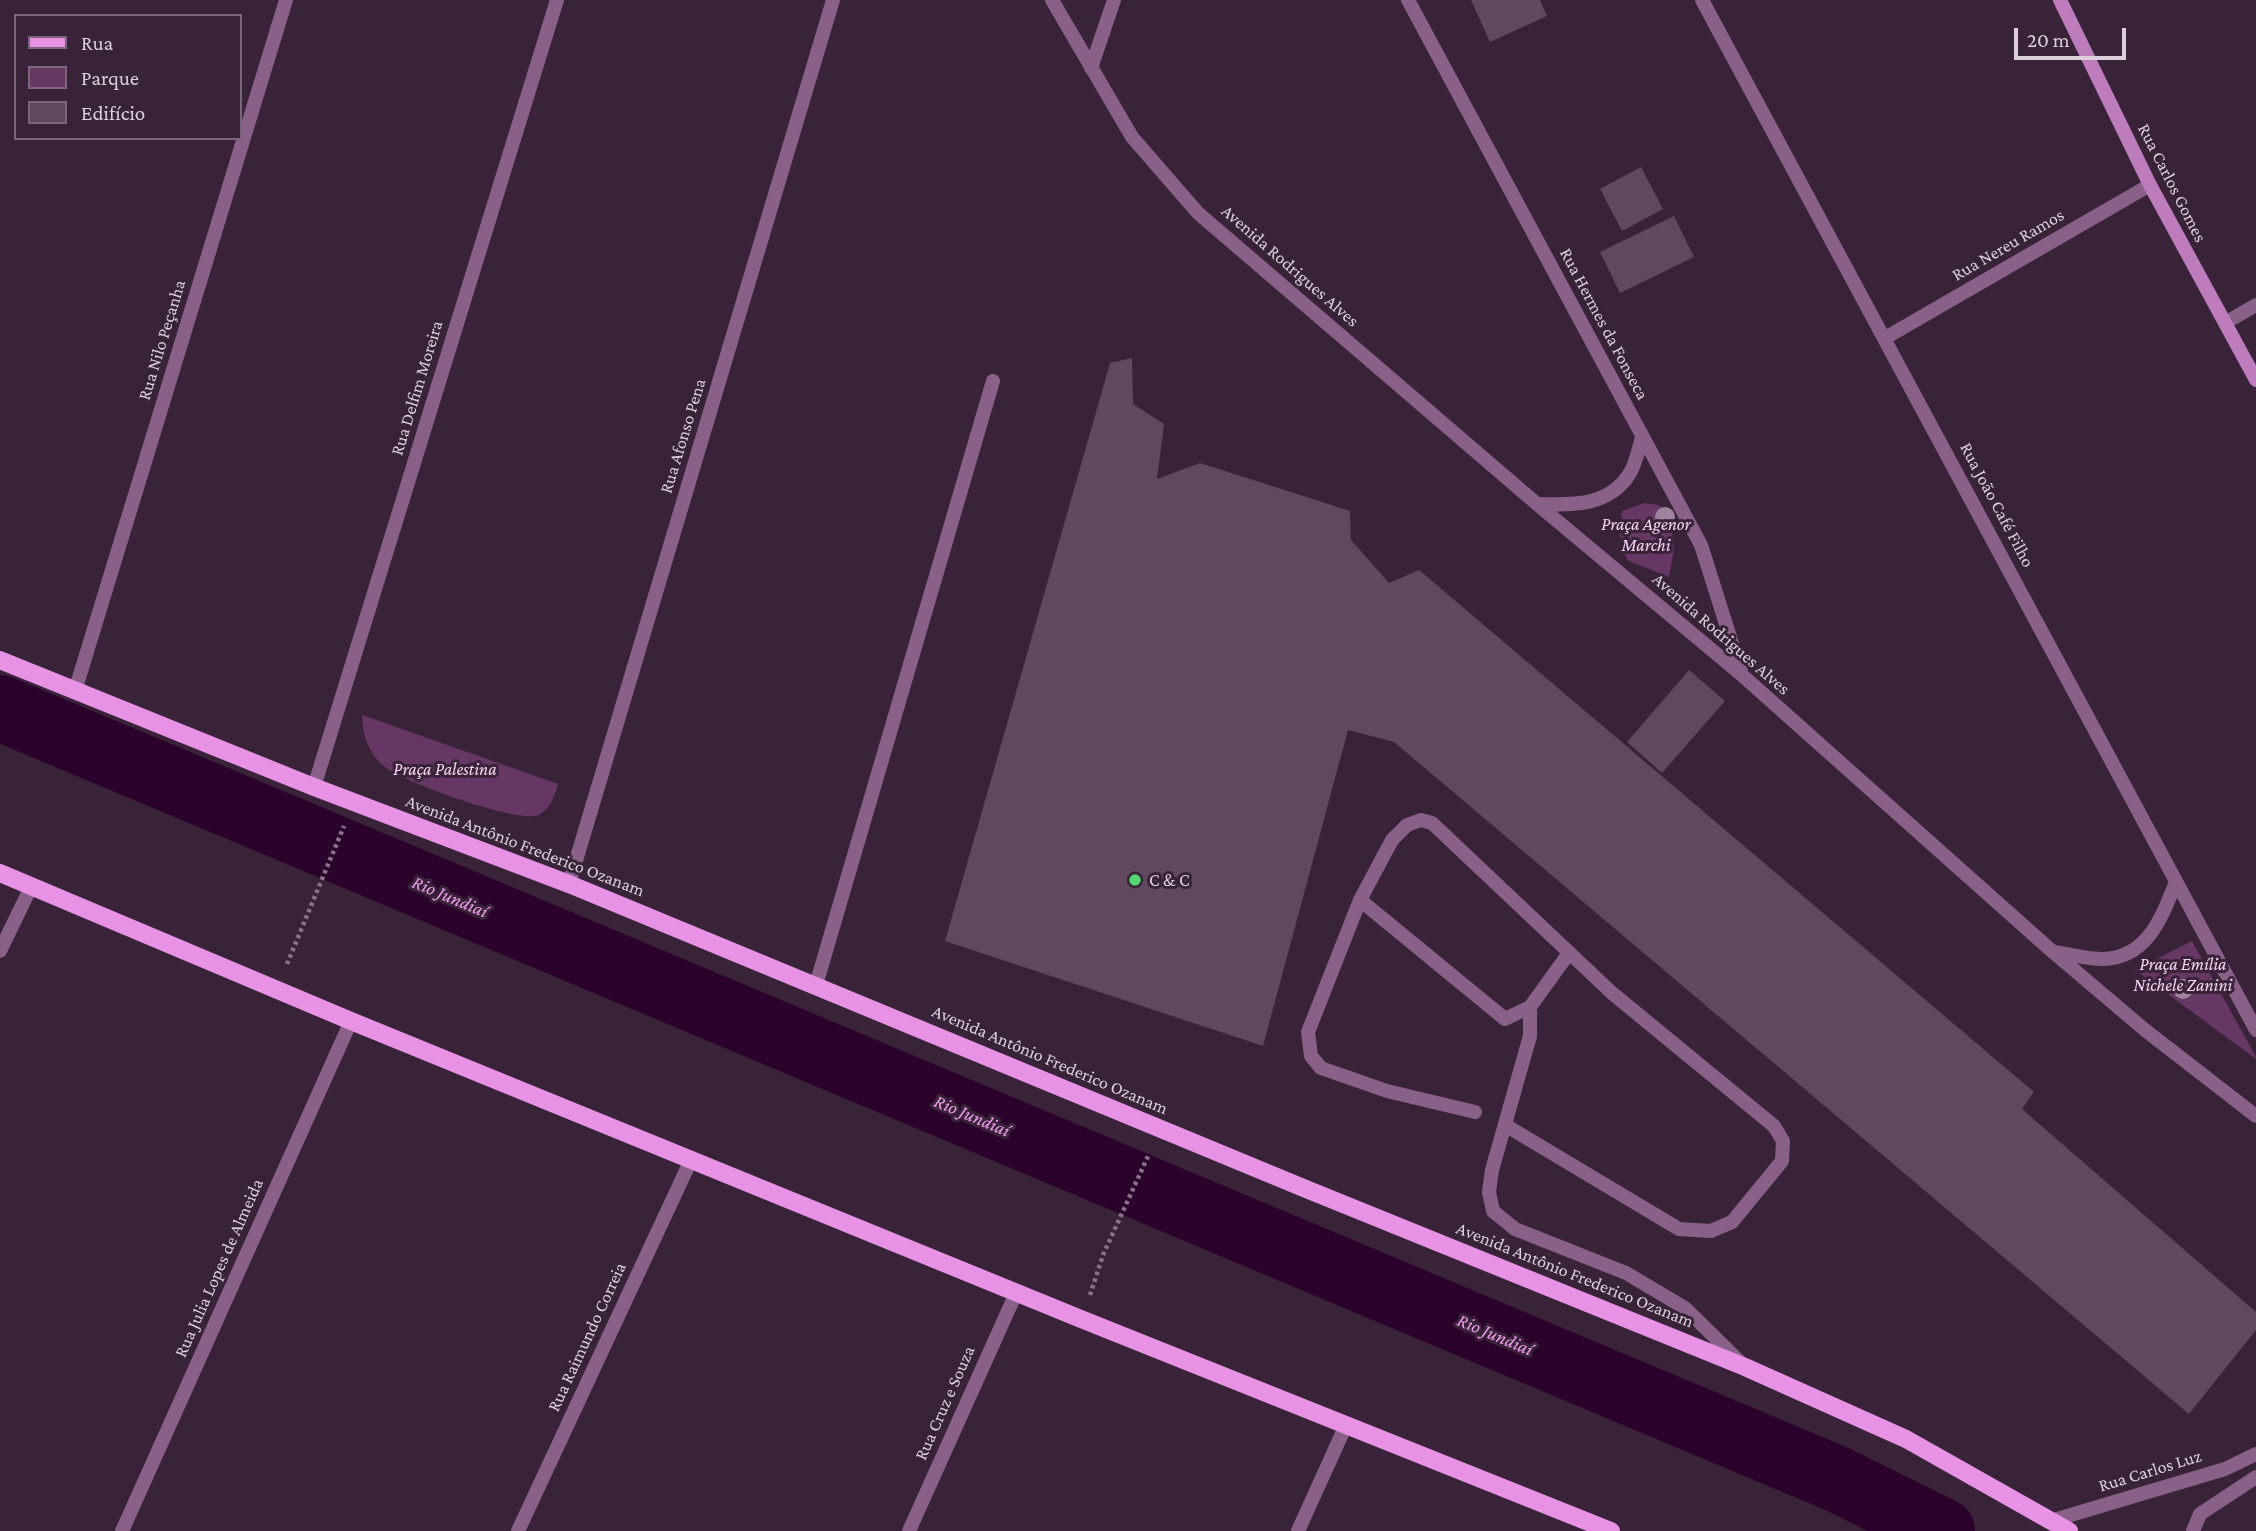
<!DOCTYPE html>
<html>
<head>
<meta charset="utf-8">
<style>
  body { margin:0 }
  #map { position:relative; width:2256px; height:1531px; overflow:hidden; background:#382338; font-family:"Crimson Pro",serif }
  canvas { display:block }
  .legend { position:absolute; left:14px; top:14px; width:228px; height:126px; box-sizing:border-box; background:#382338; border:2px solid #7a6779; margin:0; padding:9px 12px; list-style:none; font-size:21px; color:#dccedb }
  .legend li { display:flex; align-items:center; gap:14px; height:35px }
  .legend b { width:35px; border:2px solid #7a6779 }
  .scale { position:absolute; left:2014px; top:28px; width:112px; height:32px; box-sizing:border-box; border:4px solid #dccedb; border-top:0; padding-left:9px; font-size:21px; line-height:24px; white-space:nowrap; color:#dccedb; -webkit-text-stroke:5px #382338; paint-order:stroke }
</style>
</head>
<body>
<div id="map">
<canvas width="2256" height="1531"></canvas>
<ul class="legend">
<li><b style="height:9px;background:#e792e5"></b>Rua</li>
<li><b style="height:19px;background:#663765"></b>Parque</li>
<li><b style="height:19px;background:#60485f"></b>Edifício</li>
</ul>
<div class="scale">20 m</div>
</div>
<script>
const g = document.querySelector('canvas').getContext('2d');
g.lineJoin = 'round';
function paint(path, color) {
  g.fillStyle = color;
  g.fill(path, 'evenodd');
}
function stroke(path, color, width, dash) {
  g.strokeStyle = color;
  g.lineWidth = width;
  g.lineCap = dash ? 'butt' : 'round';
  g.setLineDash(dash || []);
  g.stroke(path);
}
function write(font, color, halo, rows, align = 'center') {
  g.font = font + ' "Crimson Pro",serif';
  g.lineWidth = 6;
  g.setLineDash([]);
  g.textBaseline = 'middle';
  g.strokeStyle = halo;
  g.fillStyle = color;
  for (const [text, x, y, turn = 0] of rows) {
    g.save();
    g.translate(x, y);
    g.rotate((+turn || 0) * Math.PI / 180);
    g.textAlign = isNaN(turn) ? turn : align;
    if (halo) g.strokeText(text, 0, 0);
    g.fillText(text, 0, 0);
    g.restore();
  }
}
paint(new Path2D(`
  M1644,503L1658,505L1670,513L1674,549L1669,577L1627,560L1620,536L1622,511Z
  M362,715L558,784C555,795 550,809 539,815C518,824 404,782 385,767C369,755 362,734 362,715Z
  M2192,941L2256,1057V1059L2135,970Z`), '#663765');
stroke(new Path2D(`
  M0,708L1837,1479L1942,1531`), '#2b022c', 66);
paint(new Path2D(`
  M1471,0H1540L1547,16L1490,42Z
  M1641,167L1663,209L1622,231L1600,189Z
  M1674,216L1694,257L1620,293L1600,252Z
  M1132,358L1133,404L1164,424L1157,479L1200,463L1350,511L1351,540L1389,583L1419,570L2034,1092L2022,1109L2256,1312V1330L2189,1414L1394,742L1348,730L1263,1046L945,941L1110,363Z
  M1689,670L1725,701L1662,773L1627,742Z`), '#60485f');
stroke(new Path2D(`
  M287,964L344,826
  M1090,1295L1103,1255L1149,1154`), '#877586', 4.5, [3.5, 3.5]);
stroke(new Path2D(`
  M2225,323L2256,305
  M1360,900L1505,1019L1530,1007L1569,953
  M816,985L993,381
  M1530,1007V1036L1492,1170L1489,1192L1493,1211L1515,1229L1626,1273L1685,1308L1742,1364
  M1475,1112L1387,1091L1321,1068L1311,1056L1308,1032L1360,900L1392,840L1407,825L1421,820L1432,823L1612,993L1774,1126L1783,1141L1782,1161L1732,1222L1711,1231L1679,1229L1505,1125`), '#896088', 14);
stroke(new Path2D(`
  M1052,0L1132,137L1198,213L1537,504L1743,676L2053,952L2145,1030L2256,1116
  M1408,0L1701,545L1742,675
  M1702,0L2256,1030
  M1091,68L1114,0
  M1885,338L2150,185
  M1537,504C1572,505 1609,507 1630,473C1636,463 1639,448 1642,437
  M75,691L286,0
  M314,787L557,0
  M569,884L833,0
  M0,951L32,885
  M2054,952C2070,954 2087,959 2103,959C2148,958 2162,916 2176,882
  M2054,1520L2225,1469L2256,1454
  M122,1531L351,1021
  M518,1531L691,1160
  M909,1531L1017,1291
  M1298,1531L1346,1425
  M2193,1531L2200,1514L2256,1477`), '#896088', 14);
stroke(new Path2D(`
  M2060,0L2150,185L2256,380`), '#be7cbc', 14);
stroke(new Path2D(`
  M0,660L314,787L569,884L1306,1189L1745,1367L1906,1439L2069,1531
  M0,873L351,1021L1081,1319L1611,1531`), '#e792e5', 18);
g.fillStyle = '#a0849f';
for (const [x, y] of [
  [1665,517],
  [2183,989]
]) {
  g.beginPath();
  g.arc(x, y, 10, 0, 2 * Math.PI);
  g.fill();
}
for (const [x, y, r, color] of [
  [1135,880,7,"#56d671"]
]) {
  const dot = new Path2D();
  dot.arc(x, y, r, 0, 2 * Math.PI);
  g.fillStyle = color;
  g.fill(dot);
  stroke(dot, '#382338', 2.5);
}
write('18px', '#dccedb', '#382338', [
  ["Rua Carlos Gomes",2172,183,63],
  ["Rua Nereu Ramos",2008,245,-30],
  ["Avenida Rodrigues Alves",1290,266,41],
  ["Rua Hermes da Fonseca",1604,324,62],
  ["Rua Nilo Peçanha",162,340,-73],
  ["Rua Delfim Moreira",417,388,-73],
  ["Rua Afonso Pena",683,436,-73],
  ["Rua João Café Filho",1997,505,62],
  ["Avenida Rodrigues Alves",1721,634,41],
  ["Avenida Antônio Frederico Ozanam",525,846,21],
  ["Avenida Antônio Frederico Ozanam",1050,1060,23],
  ["Rua Julia Lopes de Almeida",219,1268,-66],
  ["Avenida Antônio Frederico Ozanam",1575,1275,22],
  ["Rua Raimundo Correia",587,1337,-65],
  ["Rua Cruz e Souza",945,1403,-66],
  ["Rua Carlos Luz",2150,1471,-17]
]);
write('italic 18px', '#f6d4f4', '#382338', [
  ["Praça Agenor",1646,524],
  ["Marchi",1646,545],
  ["Praça Palestina",445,769],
  ["Praça Emília",2183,964],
  ["Nichele Zanini",2183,985]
]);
write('18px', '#dccedb', '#382338', [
  ["C & C",1149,880]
], 'left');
write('italic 19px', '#f09dee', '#382338', [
  ["Rio Jundiaí",450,897,23],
  ["Rio Jundiaí",972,1116,23],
  ["Rio Jundiaí",1495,1335,23]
]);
</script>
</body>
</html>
